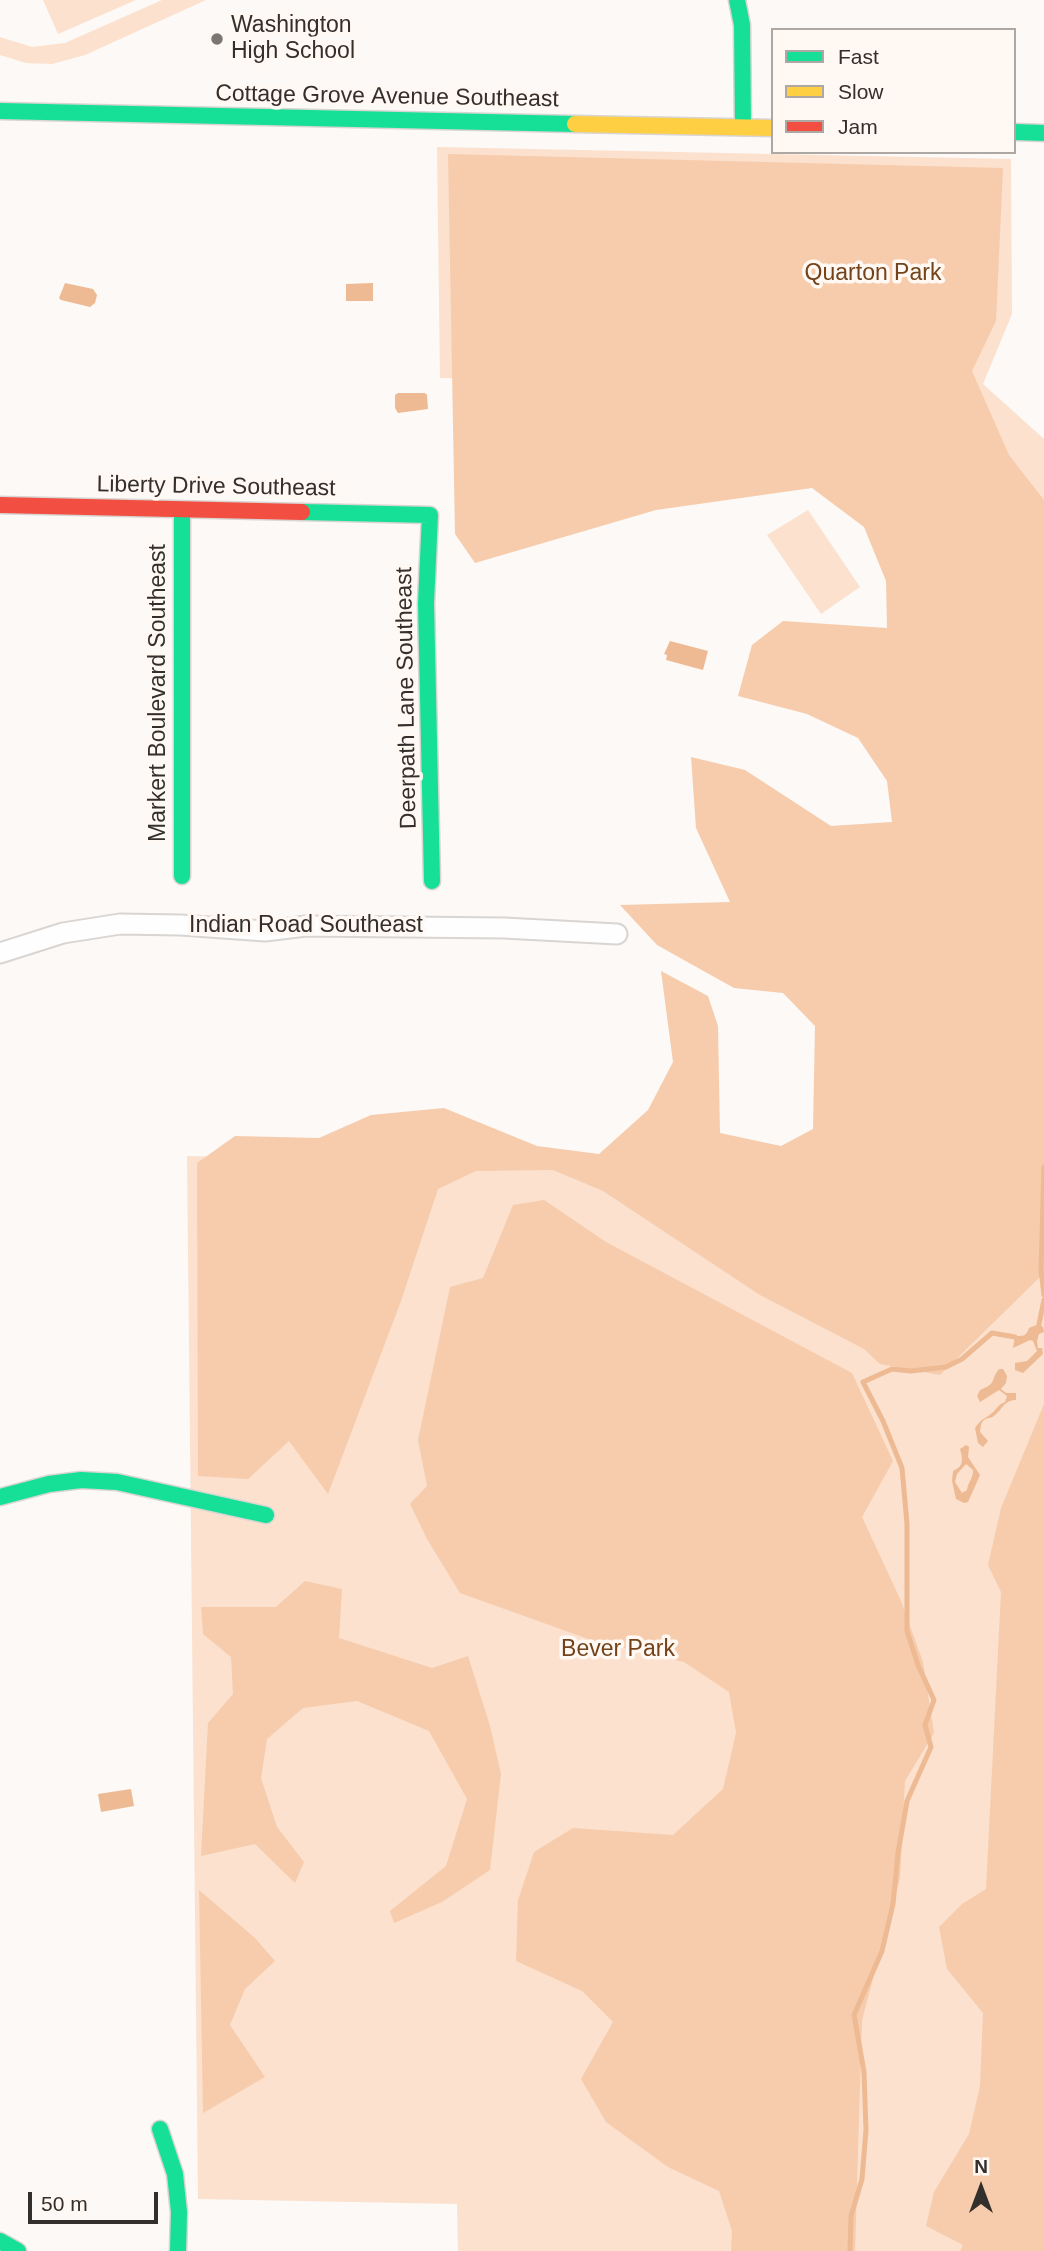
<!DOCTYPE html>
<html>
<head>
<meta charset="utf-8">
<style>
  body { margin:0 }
  #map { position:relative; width:1044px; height:2251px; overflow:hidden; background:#fcf9f6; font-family:Helvetica,sans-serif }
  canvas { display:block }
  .legend { position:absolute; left:771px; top:28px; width:245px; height:126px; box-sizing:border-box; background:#fff8f3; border:2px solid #ada8a3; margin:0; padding:9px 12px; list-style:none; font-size:21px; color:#332f2c }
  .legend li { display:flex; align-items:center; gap:14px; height:35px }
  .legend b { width:35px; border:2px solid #ada8a3 }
  .north { position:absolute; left:946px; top:2153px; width:70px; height:70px; -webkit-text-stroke:5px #fff8f3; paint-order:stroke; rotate:0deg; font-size:19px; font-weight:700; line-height:28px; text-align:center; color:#332f2c }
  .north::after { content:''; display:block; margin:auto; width:24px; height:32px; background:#332f2c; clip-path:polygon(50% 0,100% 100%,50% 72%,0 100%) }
  .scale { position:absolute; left:28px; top:2192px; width:130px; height:32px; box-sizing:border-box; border:4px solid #332f2c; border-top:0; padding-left:9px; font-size:21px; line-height:24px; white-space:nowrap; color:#332f2c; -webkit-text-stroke:5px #fff8f3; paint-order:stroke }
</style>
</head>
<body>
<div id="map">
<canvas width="1044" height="2251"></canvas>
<ul class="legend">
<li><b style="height:9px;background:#16e098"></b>Fast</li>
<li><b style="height:9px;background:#ffcf43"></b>Slow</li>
<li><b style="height:9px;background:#f24e42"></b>Jam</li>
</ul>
<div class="north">N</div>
<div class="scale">50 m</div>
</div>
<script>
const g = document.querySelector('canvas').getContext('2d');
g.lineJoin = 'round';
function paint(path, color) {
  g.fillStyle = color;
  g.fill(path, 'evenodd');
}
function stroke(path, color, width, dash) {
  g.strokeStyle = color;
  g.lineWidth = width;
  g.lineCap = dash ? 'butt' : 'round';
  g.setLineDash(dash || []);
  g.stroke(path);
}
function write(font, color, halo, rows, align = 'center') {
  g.font = font + ' Helvetica,sans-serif';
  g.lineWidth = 7;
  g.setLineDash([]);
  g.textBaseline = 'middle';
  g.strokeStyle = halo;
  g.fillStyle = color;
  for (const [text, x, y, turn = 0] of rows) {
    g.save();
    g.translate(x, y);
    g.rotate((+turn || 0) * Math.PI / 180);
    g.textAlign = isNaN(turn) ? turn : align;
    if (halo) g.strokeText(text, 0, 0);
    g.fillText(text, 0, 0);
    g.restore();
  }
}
paint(new Path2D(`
  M43,0H136L58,34Z
  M162,0H206L85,55L52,64L26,63L0,55V37L32,47L65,43Z
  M437,147L1011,159L1012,314L983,384L1044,439V2251H458L457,2204L198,2199L187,1156L832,1167L922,899L920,393L440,378Z
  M808,510L860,587L821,614L767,535Z`), '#fbe1ce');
paint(new Path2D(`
  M448,154L1003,168L996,321L972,371L1009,455L1044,500V1273L940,1375L880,1364L864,1349L760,1295L603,1191L553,1170L476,1171L438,1189L401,1301L328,1494L289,1441L248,1479L198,1476L197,1163L235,1136L319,1138L371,1115L444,1108L537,1146L599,1154L648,1110L673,1062L661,971L708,996L718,1026L720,1133L781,1146L813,1129L815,1026L783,993L734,988L657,945L620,905L730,902L696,828L691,757L745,770L831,826L892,822L887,781L858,738L807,714L738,696L752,645L783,621L887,628L886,581L864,527L812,488L656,510L475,563L455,534Z
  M544,1200L606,1242L852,1373L893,1461L862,1517L901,1601L923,1662L934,1733L905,1781L900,1878L862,2020L855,2251H731L732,2231L719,2191L668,2167L606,2122L581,2079L613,2022L582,1991L516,1961L518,1900L534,1852L573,1828L673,1835L723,1789L736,1733L729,1692L684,1662L591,1640L460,1593L427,1539L410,1504L427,1486L418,1440L450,1287L483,1278L513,1205Z
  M1044,1404V2251H960L963,2245L926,2226L934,2192L969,2134L980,2086L983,2013L947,1969L939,1927L962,1904L986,1889L1001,1592L988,1565L1001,1508Z
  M305,1581L342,1589L339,1638L432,1668L468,1656L490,1726L501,1774L490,1870L442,1902L394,1923L390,1911L446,1866L467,1799L429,1731L357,1701L303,1708L267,1739L261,1778L277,1827L304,1862L295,1883L255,1844L201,1856L208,1723L233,1694L231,1657L203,1634L201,1607H276Z
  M199,1890L255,1938L275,1961L245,1989L230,2025L265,2077L203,2113Z`), '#f6ccad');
paint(new Path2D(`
  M65,283L93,289L97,295L95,303L90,307L61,300L59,298Z
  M373,283V301H346V284Z
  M398,393H425L427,395L428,409L398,413L395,408V395Z
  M670,641L708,651L703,670L666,660L667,655L664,654Z
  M1039,1324L1043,1327L1044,1332L1039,1334L1037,1341L1038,1348H1042L1043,1354L1023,1373L1015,1370V1363L1027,1361L1037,1351L1033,1341L1030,1340L1013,1348L1015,1337C1022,1334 1025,1339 1029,1328Z
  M999,1369H1003L1007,1376L1006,1383L1001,1389L1006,1393H1016V1400C1004,1400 1002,1410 994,1416C988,1420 988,1416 983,1421C980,1425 981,1427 980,1432L988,1441L983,1447L978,1443L975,1428C983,1417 984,1420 992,1413C998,1408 997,1405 1005,1402L1007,1396L999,1390L980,1402L977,1396L980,1390C998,1383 990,1380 999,1369Z
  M966,1445L969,1447L968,1457L980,1475L968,1502L964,1503L956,1499L952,1481L953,1471C964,1466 963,1460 960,1449ZM966,1464L973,1470C973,1479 968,1482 967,1490L962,1493L955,1482L957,1474Z
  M131,1789L134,1806L101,1812L98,1794Z`), '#edba93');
stroke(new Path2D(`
  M1044,1167L1041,1270L1044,1295
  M1039,1324L1044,1300
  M850,2251L851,2216L862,2179L866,2130L864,2072L854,2015L882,1951L893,1904L898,1853L907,1801L931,1747L925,1725L934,1700L918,1665L907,1631V1524L902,1468L883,1421L863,1382L892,1369L911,1371L946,1367L962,1359L992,1333L1015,1337`), '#edba93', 5);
const street = new Path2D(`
  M0,953L63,933L120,924L181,925L265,931L306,926L504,928L617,934`);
const fast = new Path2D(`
  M737,0L742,25L743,127
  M0,111L575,124
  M1014,132L1044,133
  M182,510V876
  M302,512L430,515L426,603L432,881
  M0,1497L49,1484L81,1480L117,1482L266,1515
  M160,2129L175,2174L179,2212L178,2251
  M0,2241L18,2251`);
const slow = new Path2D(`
  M575,124L773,128`);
const jam = new Path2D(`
  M0,505L302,512`);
stroke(street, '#d8d5d2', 23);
stroke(fast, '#d8d5d2', 19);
stroke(slow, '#d8d5d2', 19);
stroke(jam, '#d8d5d2', 19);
stroke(street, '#fffefe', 19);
stroke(fast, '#16e098', 16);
stroke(slow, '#ffcf43', 16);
stroke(jam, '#f24e42', 16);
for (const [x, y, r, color] of [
  [217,39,7,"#797673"]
]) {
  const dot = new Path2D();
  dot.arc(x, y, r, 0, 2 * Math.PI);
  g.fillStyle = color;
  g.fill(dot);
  stroke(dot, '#fff8f3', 2.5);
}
write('23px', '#332f2c', '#fff8f3', [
  ["Washington",231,26],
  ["High School",231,52]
], 'left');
write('23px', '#332f2c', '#fff8f3', [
  ["Cottage Grove Avenue Southeast",387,97,1],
  ["Liberty Drive Southeast",216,487,1],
  ["Markert Boulevard Southeast",159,693,-90],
  ["Deerpath Lane Southeast",407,698,-91],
  ["Indian Road Southeast",306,926]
]);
write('23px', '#73441c', '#fff8f3', [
  ["Quarton Park",873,274],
  ["Bever Park",618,1650]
]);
</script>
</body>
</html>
